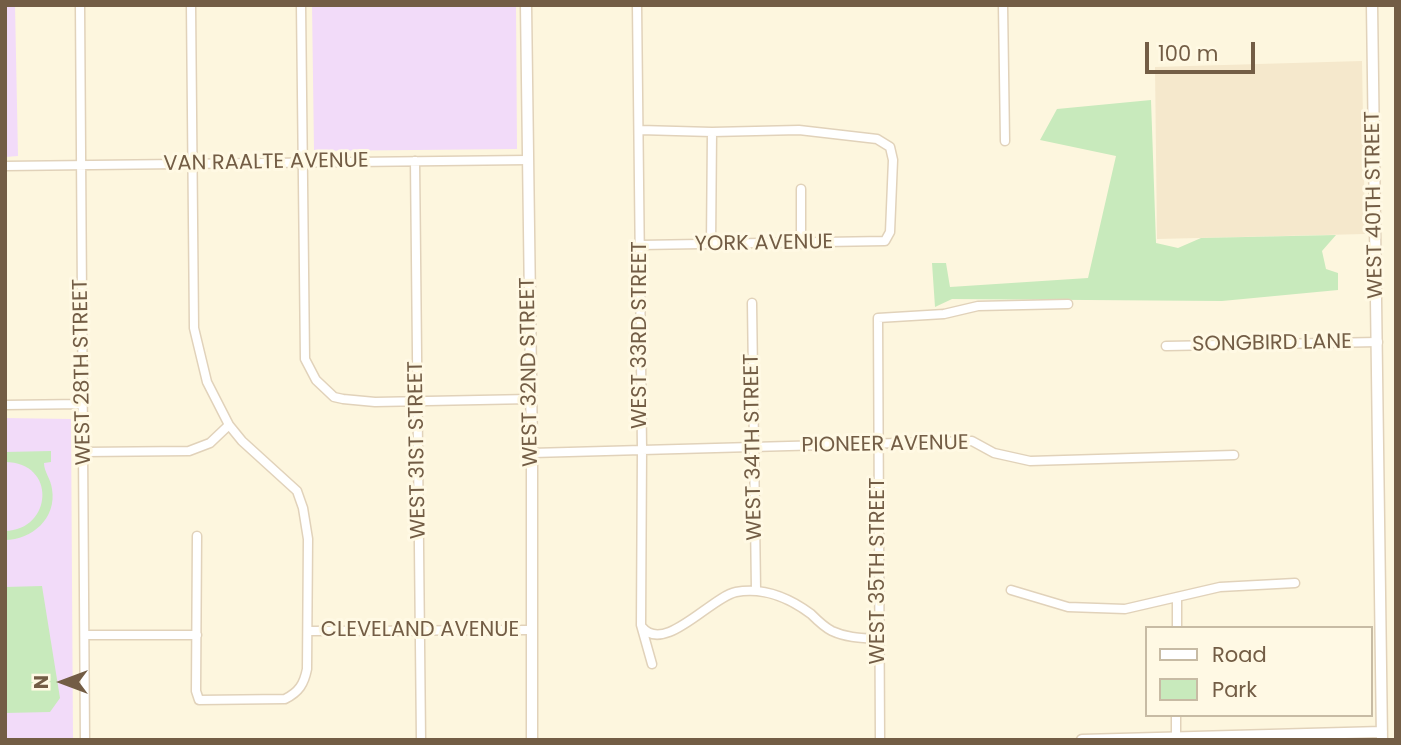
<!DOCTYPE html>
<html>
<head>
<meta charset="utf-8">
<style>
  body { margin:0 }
  #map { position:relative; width:1401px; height:745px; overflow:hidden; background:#fdf6de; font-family:Poppins,sans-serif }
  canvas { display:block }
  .frame { position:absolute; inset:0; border:7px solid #735d45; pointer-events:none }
  .legend { position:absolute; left:1145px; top:626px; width:228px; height:91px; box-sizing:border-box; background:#fff9e4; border:2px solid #c7bba4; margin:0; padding:9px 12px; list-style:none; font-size:21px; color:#735d45 }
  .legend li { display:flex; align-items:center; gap:14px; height:35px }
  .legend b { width:35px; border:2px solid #c7bba4 }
  .north { position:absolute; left:28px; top:647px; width:70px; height:70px; -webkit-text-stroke:5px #fff9e4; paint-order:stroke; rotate:270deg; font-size:19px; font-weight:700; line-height:28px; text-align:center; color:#735d45 }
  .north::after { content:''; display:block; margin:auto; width:24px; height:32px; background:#735d45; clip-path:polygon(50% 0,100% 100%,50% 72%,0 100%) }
  .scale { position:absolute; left:1145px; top:42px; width:110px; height:32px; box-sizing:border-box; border:4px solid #735d45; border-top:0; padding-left:9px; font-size:21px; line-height:24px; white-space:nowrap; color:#735d45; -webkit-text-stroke:5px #fff9e4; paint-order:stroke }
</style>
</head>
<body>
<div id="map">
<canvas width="1401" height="745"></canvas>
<div class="frame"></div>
<ul class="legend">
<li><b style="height:9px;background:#fff"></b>Road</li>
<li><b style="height:19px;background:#c8eabc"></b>Park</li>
</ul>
<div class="north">N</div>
<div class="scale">100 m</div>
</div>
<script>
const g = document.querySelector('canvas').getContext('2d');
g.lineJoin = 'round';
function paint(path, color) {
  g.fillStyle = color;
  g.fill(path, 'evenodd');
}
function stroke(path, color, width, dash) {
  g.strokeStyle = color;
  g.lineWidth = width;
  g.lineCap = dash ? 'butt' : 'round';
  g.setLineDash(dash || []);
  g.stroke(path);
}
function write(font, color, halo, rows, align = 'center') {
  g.font = font + ' Poppins,sans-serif';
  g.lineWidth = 6;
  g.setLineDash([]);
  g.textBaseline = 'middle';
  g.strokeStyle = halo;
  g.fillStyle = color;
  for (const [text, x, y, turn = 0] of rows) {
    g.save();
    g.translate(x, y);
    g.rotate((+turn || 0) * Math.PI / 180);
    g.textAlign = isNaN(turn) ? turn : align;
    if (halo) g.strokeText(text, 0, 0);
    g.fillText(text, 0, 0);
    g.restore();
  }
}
paint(new Path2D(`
  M1362,61L1365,234L1157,239L1155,67Z`), '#f5e8cc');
paint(new Path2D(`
  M5,5H15L18,156L5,157Z
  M312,5H516L517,149L314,151Z
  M5,418L71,419L73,740H5Z`), '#f2dbf9');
paint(new Path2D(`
  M1151,100L1156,243L1178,248L1201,238L1336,235L1322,251L1326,269L1338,273V290L1222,301L952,299L935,307L932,263H946L950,287L1088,278L1116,156L1040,140L1057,109Z
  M51,451V462L44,463C44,472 51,479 52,489C57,518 32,540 5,540V531C53,530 57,462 5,462V452Z
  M42,586L60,698L50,712L5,713V587Z`), '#c8eabc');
const minor = new Path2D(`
  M80,5L85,740
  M191,5L194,328L207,382L229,425L242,441L297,491L303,508L308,539L307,669C304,684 299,692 285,699L199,700L196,691L197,536
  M301,5L305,359L316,380L334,397L343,399L375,402L531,399
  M637,5L642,450L641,625L652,664
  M1003,5L1005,141
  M640,130L712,132L799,130L877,139L890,147L893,160L890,232L885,241L640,245
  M415,161L421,740
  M5,166L528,160
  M801,189V244
  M711,245L712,132
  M752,303L756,590
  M1166,346L1378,342
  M5,405L83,404
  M84,452L189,451L210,443L229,425
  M532,453L972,441L994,453L1030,461L1234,455
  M1011,590L1068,607L1125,609L1220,587L1295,583
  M642,627C664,655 711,597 736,592C764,587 788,597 811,614C817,620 824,627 832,631C847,638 863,638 879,639
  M1177,628V597
  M308,631L531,630
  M85,635H197
  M1176,737V715
  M880,740L878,318L944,314L978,306L1068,304`);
const tertiary = new Path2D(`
  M526,5L532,453V740
  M1372,5L1382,740
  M1082,740L1382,732`);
stroke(minor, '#e1d2ba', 11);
stroke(tertiary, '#e1d2ba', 13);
stroke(minor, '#fff', 8);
stroke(tertiary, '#fff', 10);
write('21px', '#735d45', '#fff9e4', [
  ["VAN RAALTE AVENUE",266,163,-1],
  ["WEST 40TH STREET",1375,205,-91],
  ["YORK AVENUE",764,244,-1],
  ["WEST 33RD STREET",641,335,-90],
  ["SONGBIRD LANE",1272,344,-1],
  ["WEST 28TH STREET",83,372,-91],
  ["WEST 32ND STREET",530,372,-91],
  ["PIONEER AVENUE",885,445,-1],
  ["WEST 34TH STREET",754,447,-91],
  ["WEST 31ST STREET",418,450,-91],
  ["WEST 35TH STREET",879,571,-90],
  ["CLEVELAND AVENUE",420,631]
]);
</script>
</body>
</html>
